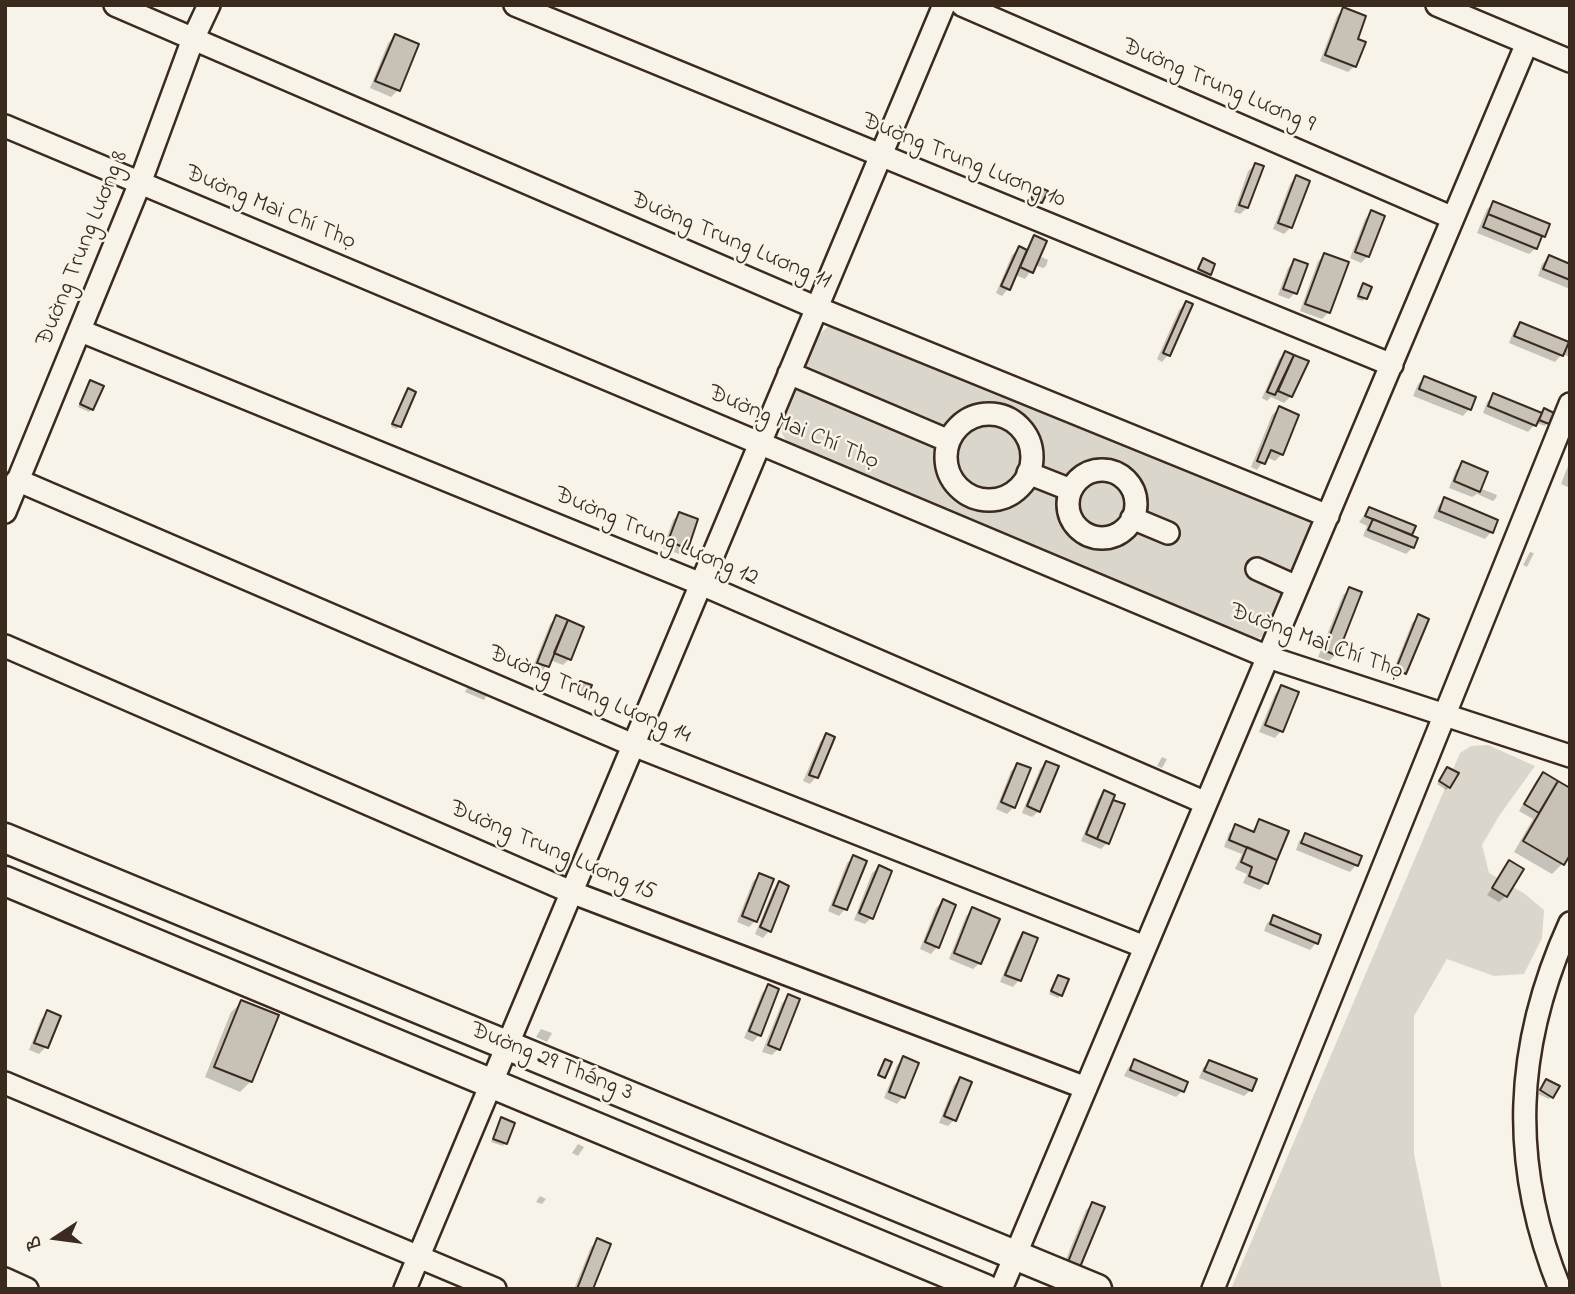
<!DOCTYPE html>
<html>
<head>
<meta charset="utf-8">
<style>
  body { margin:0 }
  #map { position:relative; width:1575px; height:1294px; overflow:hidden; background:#f7f3e8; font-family:"Indie Flower",sans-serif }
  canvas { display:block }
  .frame { position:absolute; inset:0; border:7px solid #3b2a1e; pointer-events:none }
  .north { position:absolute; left:21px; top:1203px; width:70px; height:70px; -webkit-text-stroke:5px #f7f3e8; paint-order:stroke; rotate:257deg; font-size:19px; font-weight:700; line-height:28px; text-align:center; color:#3b2a1e }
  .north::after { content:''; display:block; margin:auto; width:24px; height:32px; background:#3b2a1e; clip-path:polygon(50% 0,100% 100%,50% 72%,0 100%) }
</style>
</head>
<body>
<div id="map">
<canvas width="1575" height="1294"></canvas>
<div class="frame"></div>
<div class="north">B</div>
</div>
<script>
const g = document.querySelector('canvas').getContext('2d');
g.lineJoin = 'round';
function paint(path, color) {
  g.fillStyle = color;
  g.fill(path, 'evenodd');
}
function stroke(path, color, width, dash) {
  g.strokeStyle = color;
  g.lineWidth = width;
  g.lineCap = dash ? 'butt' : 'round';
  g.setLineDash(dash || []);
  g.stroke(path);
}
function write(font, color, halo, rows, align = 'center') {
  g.font = font + ' "Indie Flower",sans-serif';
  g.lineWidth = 5;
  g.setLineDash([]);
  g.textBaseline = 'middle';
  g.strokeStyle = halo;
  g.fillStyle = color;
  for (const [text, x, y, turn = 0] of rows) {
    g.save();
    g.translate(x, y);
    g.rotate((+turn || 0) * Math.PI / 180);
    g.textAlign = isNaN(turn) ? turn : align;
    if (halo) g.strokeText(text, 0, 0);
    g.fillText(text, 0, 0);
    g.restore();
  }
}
paint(new Path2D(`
  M831,324L1297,512L1310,523L1312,537L1268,634L1258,638L1247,636L787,443L782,433V422L817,336Z
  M1488,745L1535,766L1499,816L1482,845L1489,873L1525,894L1544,910L1542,938L1524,974L1494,976L1447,959L1414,1016V1154L1442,1289H1231L1460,753L1471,746Z`), '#dbd6cb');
paint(new Path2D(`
  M1343,9L1355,41V66L1348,72L1320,61L1337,16Z
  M395,36L416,45L398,90L391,97L370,88L388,43Z
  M1255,165L1247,208L1240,214L1234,212L1248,171Z
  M1296,177L1291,227L1284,234L1273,229L1290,184Z
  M1037,188L1041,202L1038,205L1030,201Z
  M1494,203L1548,225L1536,248L1529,254L1477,233L1487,209Z
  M1371,212L1368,256L1361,263L1350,258L1365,219Z
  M1035,237L1036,262L1042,257L1048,260L1046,266L1043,268L1035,265L1025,279L1015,275L1008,289L1002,296L996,293L1012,255L1019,248L1025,251Z
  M1325,255L1329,312L1322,319L1300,311L1318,261Z
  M1549,257L1570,266V289L1538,276L1542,264Z
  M1295,261V293L1289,299L1278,295L1288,268Z
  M1201,263L1213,265L1206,277L1196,272Z
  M1363,285L1369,288L1363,301L1356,299Z
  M1186,303L1168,355L1162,362L1157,359L1179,310Z
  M1520,324L1568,344L1570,342V357L1562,354L1555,362L1509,343L1514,330Z
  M1285,353L1306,362L1291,396L1284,403L1271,397L1267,401L1262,398L1279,359Z
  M1424,378L1474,398L1469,409L1463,416L1413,396L1418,384Z
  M90,382L92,409L89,412L78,407Z
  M408,390L399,426L397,429L391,427Z
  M1494,395L1541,413L1544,411L1551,413L1547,423L1545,426L1536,423L1528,432L1483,413L1487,402Z
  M1279,408L1282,454L1275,461L1266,457L1257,470L1251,467L1272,415Z
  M1570,461V488L1561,484Z
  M1463,463L1486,473L1477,494L1472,497L1449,488L1456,470Z
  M1482,489L1497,495L1496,498L1493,501L1477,494Z
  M1444,499L1491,532L1485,539L1433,518L1438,506Z
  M1369,509L1414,527L1410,536L1416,539L1413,547L1406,554L1363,536L1367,526L1359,522Z
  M679,514L686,548L679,554L663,548L673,520Z
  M1530,552L1534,553L1527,567L1523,565Z
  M1350,589L1335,655L1329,661L1318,657L1343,595Z
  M1418,616L1405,673L1398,679L1391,676L1412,623Z
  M557,617L569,659L563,665L550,660L541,673L532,669L550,624Z
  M470,683L489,691L484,700L465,692Z
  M581,683L586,695L584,698L575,694Z
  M1281,687L1296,693L1281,731L1275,738L1259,732L1275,694Z
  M826,735L832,738L816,777L810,784L803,781L820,742Z
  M1162,757L1167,759L1162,768L1157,766Z
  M1046,763L1039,811L1032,817L1022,813L1040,769Z
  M1018,765L1014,807L1007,814L996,809L1011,771Z
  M1445,771L1449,787L1446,790L1437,784Z
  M1543,774L1570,790L1562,864L1552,874L1514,852L1533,819L1519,811L1536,781Z
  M1104,792L1111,801L1123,805L1107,843L1101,849L1081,841L1098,799Z
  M1260,821L1266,883L1260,890L1243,883L1247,874L1235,869L1242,854L1224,847L1229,833L1236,826L1251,832Z
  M1306,835L1356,865L1350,872L1296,850L1299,841Z
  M854,857L845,909L839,916L828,911L847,863Z
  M1510,863L1506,896L1499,902L1487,895Z
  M879,867L871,918L865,924L854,920L872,873Z
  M760,875L755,921L749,927L737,922L753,881Z
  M779,884L769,931L763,938L755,934L773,890Z
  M943,901L937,947L931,954L920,949L936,908Z
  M973,909L980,963L973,969L949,959L966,916Z
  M1274,917L1316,943L1310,950L1264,931L1267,923Z
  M1023,934L1019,980L1013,987L1000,982L1017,941Z
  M1058,977L1060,995L1058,998L1049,994Z
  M769,987L759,1035L753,1042L744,1038L762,993Z
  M789,996L778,1049L772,1055L762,1052L782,1003Z
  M242,1002L251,1081L240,1092L205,1077L231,1012Z
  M48,1012L58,1017L46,1047L39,1054L29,1050L41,1019Z
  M541,1029L552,1033L547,1042L536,1037Z
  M904,1058L903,1097L897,1104L884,1098L897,1065Z
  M1134,1061L1182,1091L1176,1097L1124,1076L1128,1068Z
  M1209,1062L1251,1090L1244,1096L1199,1078L1203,1068Z
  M961,1079L954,1120L948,1126L939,1123L954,1085Z
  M1544,1084L1552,1097L1549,1099L1538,1094Z
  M499,1122L505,1143L503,1146L491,1142Z
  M578,1144L584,1147L578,1156L572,1153Z
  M540,1196L546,1199L542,1204L536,1202Z
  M1093,1204L1079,1266L1062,1269L1086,1210Z
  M598,1240L591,1289H574L591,1247Z`), '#0003');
const building = new Path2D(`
  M1343,7L1366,16L1358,39L1366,42L1356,67L1325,55Z
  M395,34L419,44L400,91L375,81Z
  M1255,163L1264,166L1248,208L1239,205Z
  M1296,175L1310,181L1292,228L1278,223Z
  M1037,186L1048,191L1042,203L1031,199Z
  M1493,201L1550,224L1545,237L1488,214Z
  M1371,210L1385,216L1369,257L1355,252Z
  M1488,214L1542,236L1537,249L1483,227Z
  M1034,235L1047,241L1033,273L1020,267Z
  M1019,246L1027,250L1010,290L1001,286Z
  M1324,253L1349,262L1330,313L1305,304Z
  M1549,255L1570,264V280L1543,269Z
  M1203,258L1215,264L1211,275L1198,269Z
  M1294,259L1308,264L1297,294L1283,289Z
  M1363,283L1372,287L1367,299L1358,296Z
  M1186,301L1193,304L1170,356L1163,353Z
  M1520,322L1569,342L1563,356L1514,336Z
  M1285,351L1294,355L1275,395L1267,392Z
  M1294,355L1309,361L1292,397L1278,391Z
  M1424,376L1476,397L1471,410L1419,389Z
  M90,380L104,386L93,410L80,404Z
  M408,388L416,392L401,427L392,424Z
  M1493,393L1542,413L1536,426L1488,406Z
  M1279,406L1299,415L1283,455L1271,450L1265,464L1257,461Z
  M1544,408L1554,413L1549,424L1539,420Z
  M1462,461L1488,472L1480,492L1454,481Z
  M1444,497L1498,520L1493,533L1439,511Z
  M1369,507L1416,526L1412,535L1365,516Z
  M679,512L698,519L688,549L668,541Z
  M1373,519L1418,538L1414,548L1368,530Z
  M1349,587L1362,592L1337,656L1324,650Z
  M1418,614L1429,619L1406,674L1396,669Z
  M556,615L568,620L549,667L537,663Z
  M568,620L584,627L571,660L554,653Z
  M580,681L592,685L588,696L576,691Z
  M1281,685L1299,692L1283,732L1265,725Z
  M826,733L835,737L818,778L809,775Z
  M1046,761L1059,766L1040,812L1027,806Z
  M1017,763L1031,768L1015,808L1001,802Z
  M1447,767L1459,773L1450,788L1439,781Z
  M1543,772L1558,781L1539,813L1524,804Z
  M1558,781L1570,788V855L1564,865L1523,841Z
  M1104,790L1115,795L1097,839L1086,834Z
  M1113,800L1125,804L1109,844L1097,839Z
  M1259,819L1289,831L1277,860L1229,840L1235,824L1254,832Z
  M1305,833L1362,856L1358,866L1301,843Z
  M1247,847L1277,860L1268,884L1249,876L1252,867L1241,862Z
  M853,855L867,861L847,910L833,905Z
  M1509,860L1524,869L1507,897L1492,888Z
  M879,865L892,871L873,919L859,913Z
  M759,873L774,879L757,922L742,916Z
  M779,881L789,886L771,932L760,927Z
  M943,899L956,905L939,948L925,942Z
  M972,907L1000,919L981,964L954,953Z
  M1273,915L1321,935L1318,944L1270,924Z
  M1023,932L1038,938L1021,981L1005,975Z
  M1058,975L1069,979L1062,996L1051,991Z
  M768,984L779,989L761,1036L749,1031Z
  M788,994L800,999L780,1050L768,1045Z
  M241,1000L279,1015L252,1082L214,1067Z
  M47,1010L61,1016L48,1048L34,1043Z
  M903,1056L919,1063L905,1098L889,1092Z
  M885,1059L892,1062L885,1078L878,1075Z
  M1134,1059L1188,1082L1184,1092L1130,1070Z
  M1209,1060L1257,1079L1252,1091L1204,1071Z
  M960,1077L972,1082L956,1121L944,1116Z
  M1546,1079L1560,1086L1553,1098L1540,1090Z
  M501,1117L515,1123L507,1144L493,1139Z
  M1092,1202L1105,1207L1080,1267L1068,1262Z
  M597,1238L611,1244L593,1289H577Z`);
paint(building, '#c8c1b6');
stroke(building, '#3b2a1e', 2);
const street = new Path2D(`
  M115,5L817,308L1328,516
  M515,5L1392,365
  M962,5L1453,218
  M1437,5L1570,61
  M5,126L1268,657L1570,756
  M81,331L701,584L1206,803
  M789,373L949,441
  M946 457a43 43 0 1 1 86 0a43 43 0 1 1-86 0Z
  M1068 504a34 34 0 1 1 68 0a34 34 0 1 1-68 0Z
  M1028,473L1071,490
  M17,480L633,745L1145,947
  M5,512L140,183L193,39L209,5
  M1132,518L1168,533
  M1257,569L1297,587
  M5,646L571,892L1086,1088
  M5,1083L495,1289
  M5,1279L27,1289
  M405,1289L944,5
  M1001,1289L1527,43
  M1213,1289L1570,404
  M1560,1289C1509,1163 1514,1046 1570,923`);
const secondary = new Path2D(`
  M5,838L1097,1289
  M5,881L985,1289`);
stroke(street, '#3b2a1e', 26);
stroke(secondary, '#3b2a1e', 33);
stroke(street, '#f7f3e8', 21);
stroke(secondary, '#f7f3e8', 28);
write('24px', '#3b2a1e', '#f7f3e8', [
  ["Đường Trung Lương 9",1218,87,23],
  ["Đường Trung Lương 10",963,162,22],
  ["Đường Mai Chí Thọ",270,209,23],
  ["Đường Trung Lương 11",730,242,23],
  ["Đường Trung Lương 8",84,249,-68],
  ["Đường Mai Chí Thọ",793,429,23],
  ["Đường Trung Lương 12",656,538,23],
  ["Đường Mai Chí Thọ",1316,643,20],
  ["Đường Trung Lương 14",589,696,23],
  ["Đường Trung Lương 15",552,852,23],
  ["Đường 29 Tháng 3",551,1063,22]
]);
</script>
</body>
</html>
